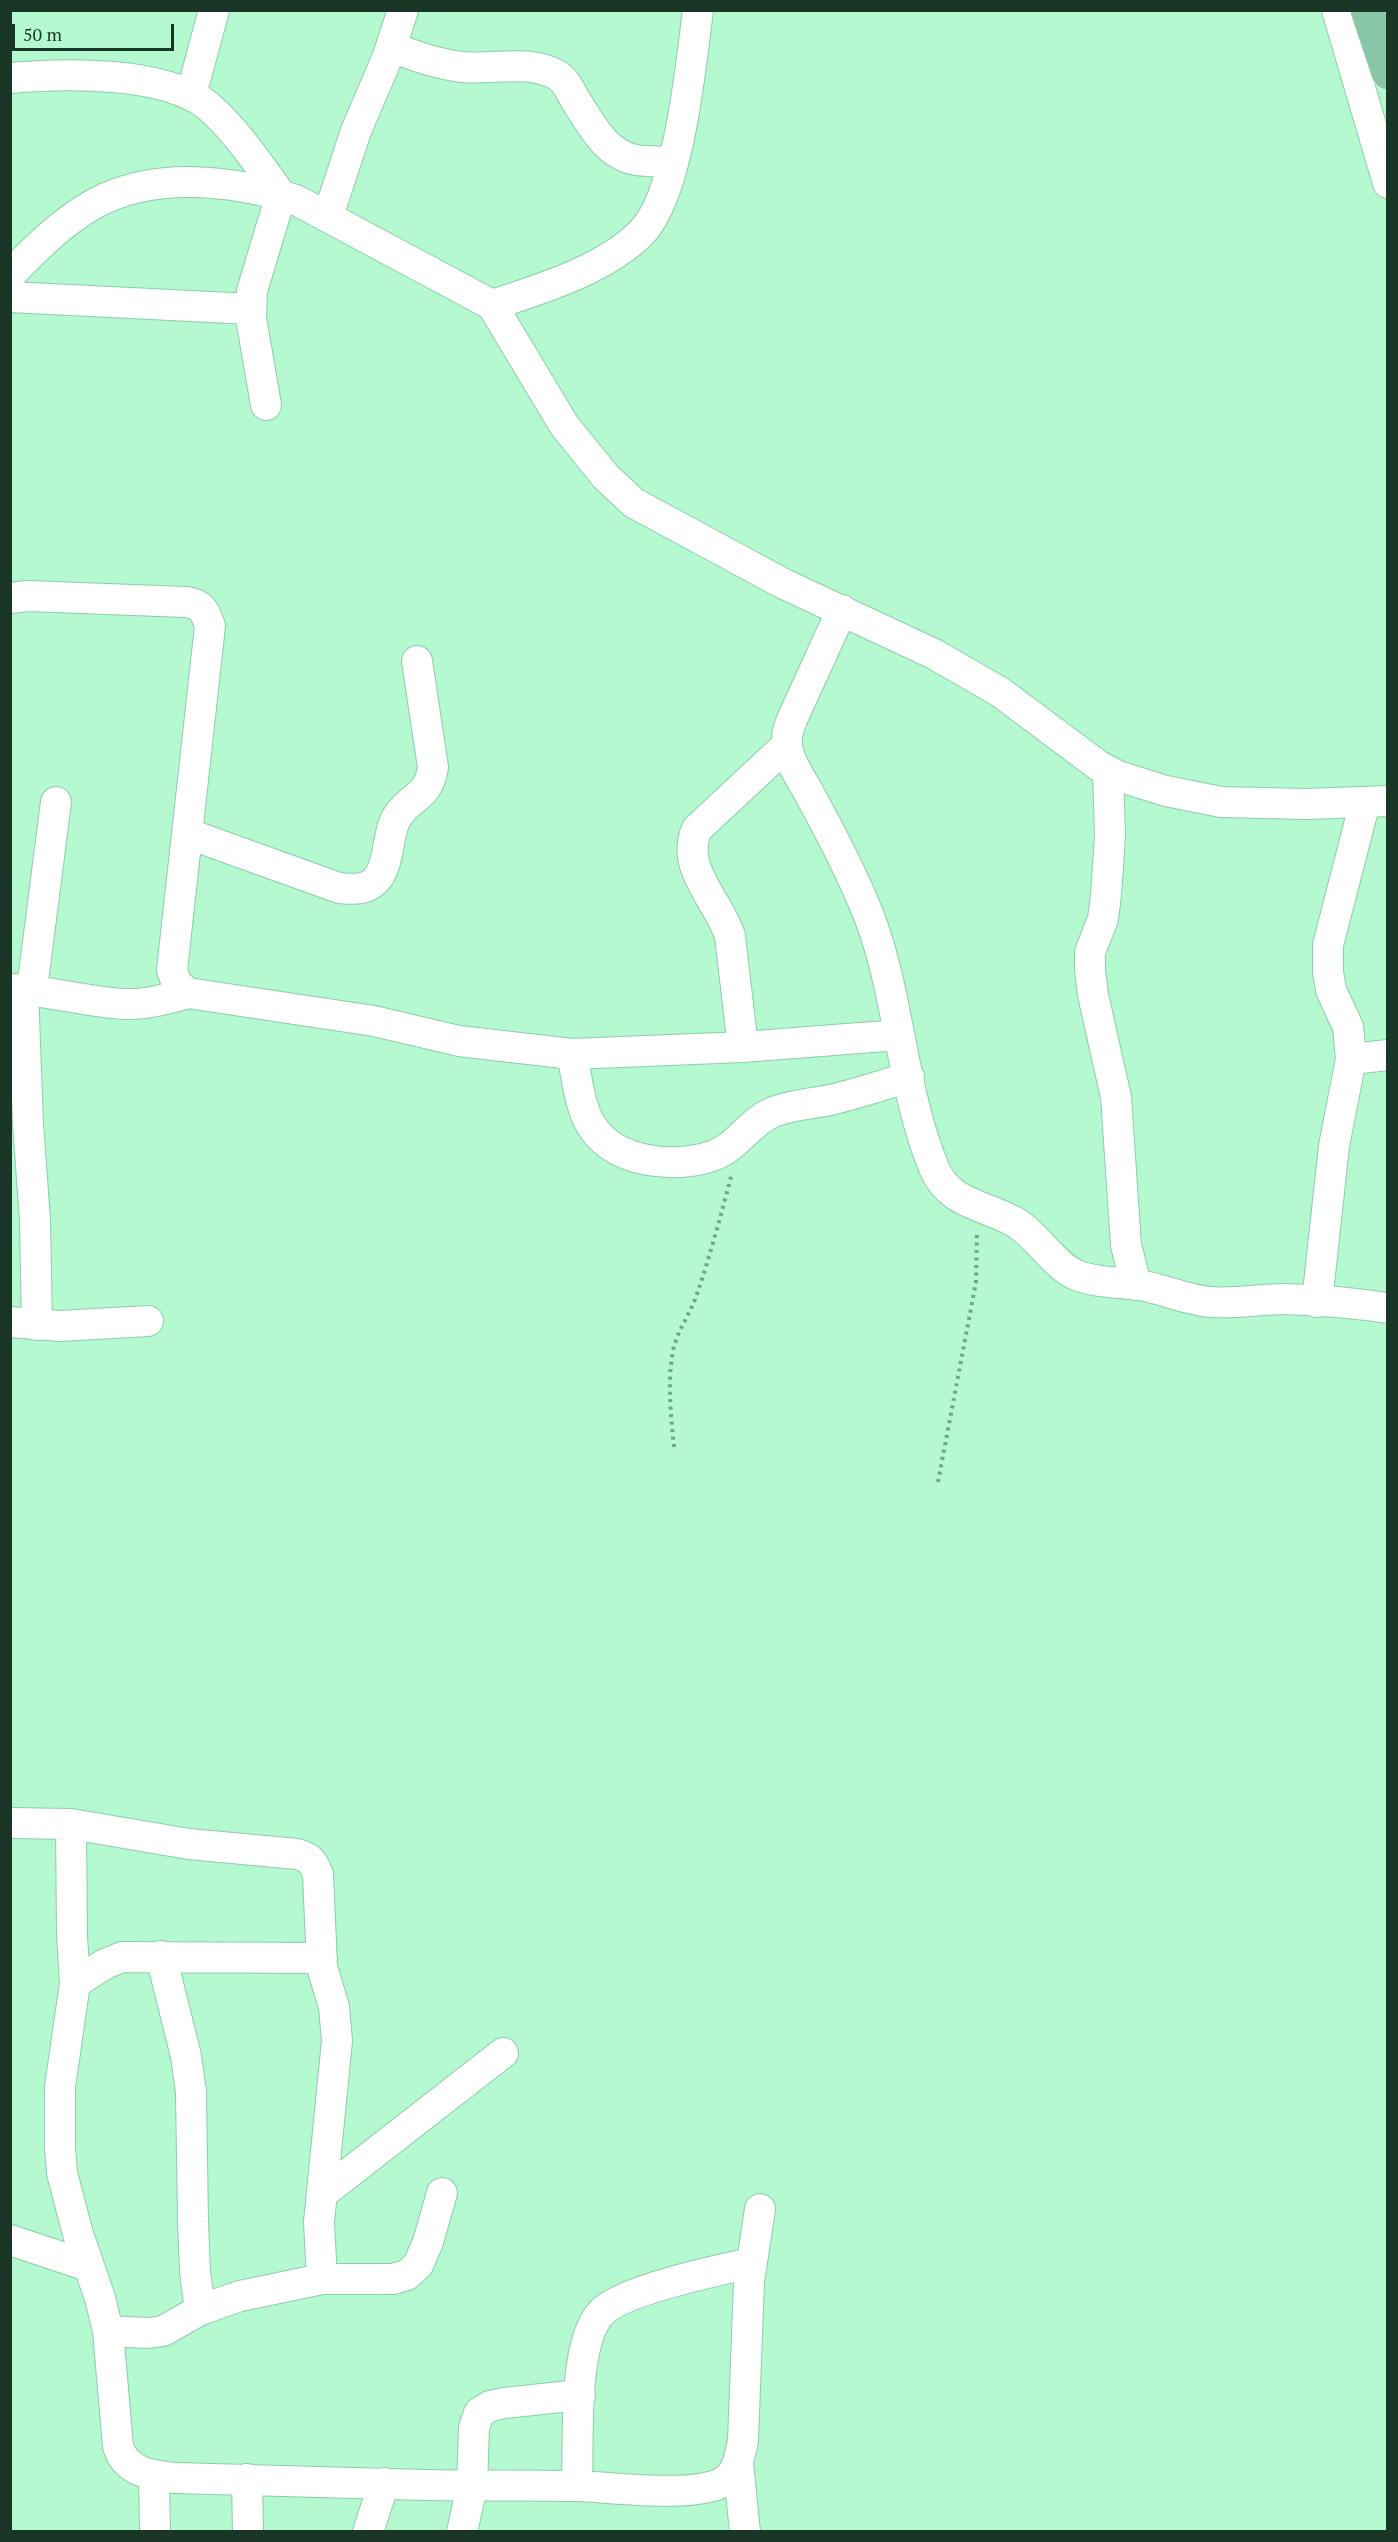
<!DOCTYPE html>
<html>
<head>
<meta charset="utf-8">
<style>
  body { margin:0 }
  #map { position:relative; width:1398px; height:2542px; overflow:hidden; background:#b4f9d0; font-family:"PT Serif",serif }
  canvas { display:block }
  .frame { position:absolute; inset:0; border:12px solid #1a3626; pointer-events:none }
  .scale { position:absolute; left:12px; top:24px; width:162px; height:27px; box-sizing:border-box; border:3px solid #1a3626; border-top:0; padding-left:8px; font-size:18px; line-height:21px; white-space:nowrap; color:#1a3626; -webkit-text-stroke:4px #b4f9d0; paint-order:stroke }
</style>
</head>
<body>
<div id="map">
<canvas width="1398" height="2542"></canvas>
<div class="frame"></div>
<div class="scale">50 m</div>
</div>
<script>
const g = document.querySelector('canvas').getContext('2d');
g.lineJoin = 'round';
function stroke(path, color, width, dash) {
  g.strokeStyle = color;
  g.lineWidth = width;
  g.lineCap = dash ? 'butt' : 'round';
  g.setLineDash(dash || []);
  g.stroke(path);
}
const minor = new Path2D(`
  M1337,10L1388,183
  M391,47C415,56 437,64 462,67C494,70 527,59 557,75C566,80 571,93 576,101C591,124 606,155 636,160C648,162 661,161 673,162
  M10,78C64,73 165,71 208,106C237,131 259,165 281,195L252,291L251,318L266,405
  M191,95L214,10
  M328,216L356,131L388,56L403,10
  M10,275C36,248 62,222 94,204C154,171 233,180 296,200L492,305C541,289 607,269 643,231C679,192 691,65 698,10
  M10,297L251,309
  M492,305L564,425L606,477L634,503L782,583L934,654L1000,692L1099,766L1118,776L1166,791L1221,802L1306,804L1388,801
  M10,598L28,596L186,602C202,604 205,611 210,626L172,970L177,984L188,993L374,1021L459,1041L572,1054L743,1047L899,1035
  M842,610L794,715C790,724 786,733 787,743C788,762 803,781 811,797C832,835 853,876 869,916C900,997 901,1088 934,1168C949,1204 984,1205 1013,1221C1037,1234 1053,1265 1076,1275C1096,1283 1119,1282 1139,1285C1164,1289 1186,1300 1211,1302C1235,1304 1260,1299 1285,1299C1318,1300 1354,1303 1388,1308
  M1108,771L1110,836L1106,895L1103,919L1090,952V970L1093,995L1116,1097L1126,1245L1136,1285
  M189,834L339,888C352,889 365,891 375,881C389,867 387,841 394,823C406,796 429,800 433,767L417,661
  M13,989C50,991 87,1002 124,1004C146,1005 167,999 188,993
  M23,989L28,1124L35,1220L37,1325
  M32,989L56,802
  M743,1047L730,936C719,901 679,867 697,829L787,745
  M572,1054C577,1077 579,1105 591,1125C614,1163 674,1169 712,1156C736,1148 749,1123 771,1113C789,1105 811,1104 830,1100C856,1094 883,1085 909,1077
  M1351,1059L1388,1055
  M1317,1302L1334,1146L1351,1059L1348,1027L1331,990L1328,972V945L1365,802
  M10,1322L60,1326L148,1321
  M10,1823L71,1824L189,1844L297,1854C310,1857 313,1862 318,1874L322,1967L334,2007L337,2041L319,2222L322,2279
  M71,1824L72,1936L75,1983L60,2087V2147L62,2173L78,2234L100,2298L108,2331L118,2446C125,2472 152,2476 176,2478C260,2480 343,2483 426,2485C476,2486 526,2485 576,2486C613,2487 689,2498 721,2483C738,2474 739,2458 743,2441L749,2282L760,2209
  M161,1956L186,2056L191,2092L193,2222L195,2272L200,2310
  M75,1983L105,1964L122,1957L322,1958
  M322,2194L503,2053
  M10,2240L88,2266
  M108,2331L148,2333L163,2331L200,2310L240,2296L322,2279H393L407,2275L418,2265L428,2242L442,2193
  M738,2463L745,2532
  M154,2477L155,2532
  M247,2479L248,2532
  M577,2486C579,2442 572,2345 601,2313C622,2290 719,2270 751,2263
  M368,2532L384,2483
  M462,2532L472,2486L474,2428L479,2413L490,2406L504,2403L580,2395`);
const major = new Path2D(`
  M1367,10L1388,73`);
stroke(minor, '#8bcea7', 32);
stroke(major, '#fff', 34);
stroke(new Path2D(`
  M674,1447C671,1416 667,1383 673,1351C677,1331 689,1316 696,1297C710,1256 721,1215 732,1173
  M938,1482L976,1282L977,1231`), '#72a587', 4, [3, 4.5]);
stroke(minor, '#fff', 30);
stroke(major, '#88c6a7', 33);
</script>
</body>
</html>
